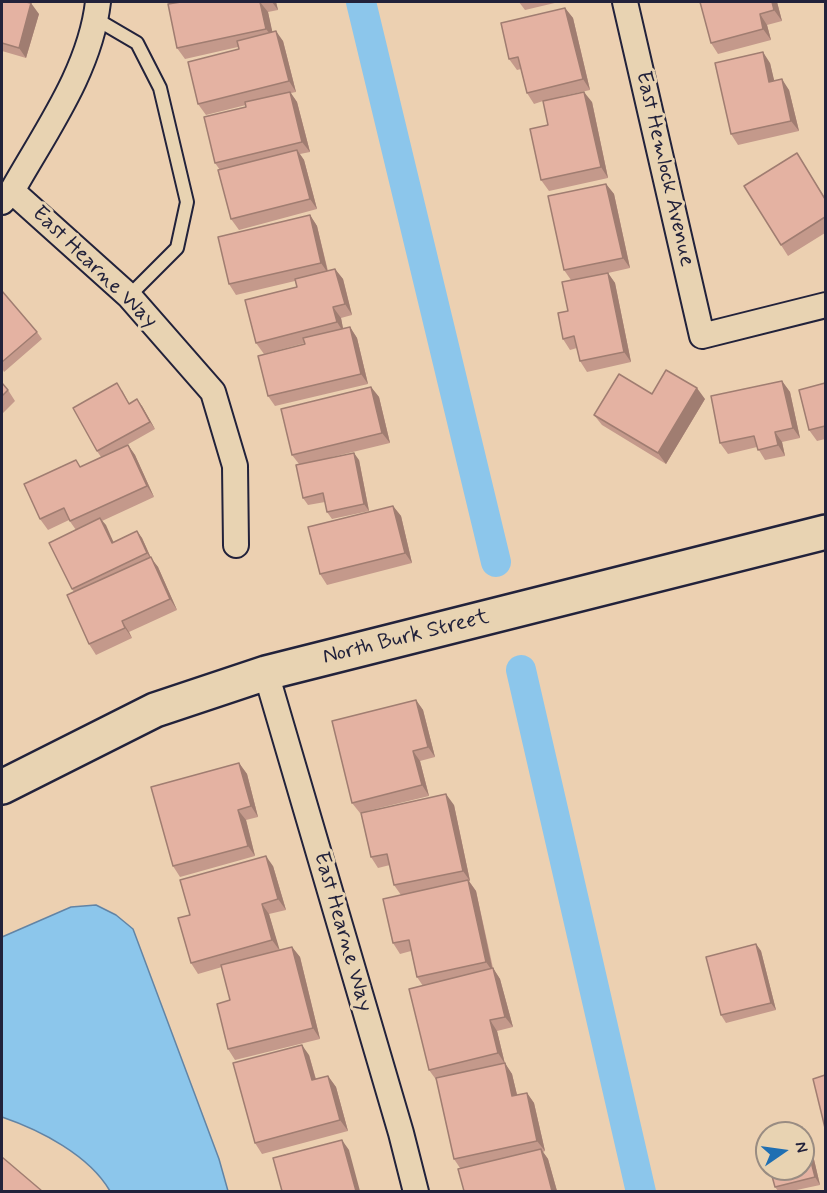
<!DOCTYPE html>
<html>
<head>
<meta charset="utf-8">
<style>
  body { margin:0 }
  #map { position:relative; width:827px; height:1193px; overflow:hidden; background:#ecd0b1; font-family:Mynerve,sans-serif }
  canvas { display:block }
  .frame { position:absolute; inset:0; border:3px solid #22223b; pointer-events:none }
  .north { position:absolute; left:755px; top:1121px; width:60px; height:60px; box-sizing:border-box; background:#e8d3b2; border:2px solid #998c82; border-radius:50%; rotate:77deg; font-size:16px; font-weight:700; line-height:24px; text-align:center; color:#22223b }
  .north::after { content:''; display:block; margin:auto; width:21px; height:27px; background:#1f6fb2; clip-path:polygon(50% 0,100% 100%,50% 72%,0 100%) }
</style>
</head>
<body>
<div id="map">
<canvas width="827" height="1193"></canvas>
<div class="frame"></div>
<div class="north">N</div>
</div>
<script>
const g = document.querySelector('canvas').getContext('2d');
g.lineJoin = 'round';
function paint(path, color) {
  g.fillStyle = color;
  g.fill(path, 'evenodd');
}
function stroke(path, color, width, dash) {
  g.strokeStyle = color;
  g.lineWidth = width;
  g.lineCap = dash ? 'butt' : 'round';
  g.setLineDash(dash || []);
  g.stroke(path);
}
function write(font, color, halo, rows, align = 'center') {
  g.font = font + ' Mynerve,sans-serif';
  g.lineWidth = 6;
  g.setLineDash([]);
  g.textBaseline = 'middle';
  g.strokeStyle = halo;
  g.fillStyle = color;
  for (const [text, x, y, turn = 0] of rows) {
    g.save();
    g.translate(x, y);
    g.rotate((+turn || 0) * Math.PI / 180);
    g.textAlign = isNaN(turn) ? turn : align;
    if (halo) g.strokeText(text, 0, 0);
    g.fillText(text, 0, 0);
    g.restore();
  }
}
const water = new Path2D(`
  M96,905L116,915L133,929L219,1159L228,1191H110C89,1155 40,1130 2,1117V937L71,907Z`);
paint(water, '#8cc6eb');
stroke(water, '#6284a5', 1.5);
stroke(new Path2D(`
  M361,2L496,562
  M521,670L641,1192`), '#8cc6eb', 30);
const lane = new Path2D(`
  M96,19L137,43L160,88L187,202L177,248L129,296`);
const street = new Path2D(`
  M625,2L702,336L826,305
  M12,191L129,296L213,392L235,466L236,545
  M2,202L12,191C45,132 90,71 98,2
  M266,673L401,1133L416,1192`);
const secondary = new Path2D(`
  M2,787L155,710L266,673L826,532`);
stroke(lane, '#22223b', 16);
stroke(street, '#22223b', 28);
stroke(secondary, '#22223b', 38);
stroke(lane, '#e8d3b2', 12);
stroke(street, '#e8d3b2', 24);
stroke(secondary, '#e8d3b2', 33);
paint(new Path2D(`
  M2,2L39,14L26,58L2,51Z
  M181,2H276L278,10L268,12L272,32L283,41L296,92L291,93L297,102L310,152L300,154L304,160L317,209L239,230L231,219L220,170L215,163L246,107V105L206,115L198,104L239,49L238,47L185,59L177,48Z
  M519,2H559L525,10Z
  M777,2L782,21L767,25L771,40L718,54L711,43Z
  M565,8L573,18L590,90L563,96L592,102L608,178L549,191L541,180L548,125L543,101L534,104L527,93L521,69L517,70L509,59Z
  M770,63L774,81L789,90L799,131L738,145L731,134Z
  M797,153L825,198V233L788,256L781,245Z
  M606,184L614,194L630,268L608,273L615,283L631,362L587,372L580,361L577,348L570,350L563,339L568,311L571,280L564,270Z
  M310,215L317,226L328,271L335,269L343,279L352,315L341,318L343,329L350,327L357,338L368,384L275,406L268,396L305,344V343L264,354L256,343L297,287L295,281L236,295L229,284Z
  M2,291L37,332L42,339L4,372L2,368Z
  M782,381L790,392L800,438L782,442L785,456L765,460L757,447L728,454L720,443Z
  M2,383L8,390L15,401L2,414Z
  M825,383V439L817,441L809,430Z
  M371,387L379,397L390,443L332,457L359,460L369,511L332,519L327,512L325,502L308,505L303,498L299,464L292,455Z
  M122,390L129,403L142,406L155,429L125,446L128,445L135,455L154,497L102,521L113,542L137,531L142,538L151,558L158,567L177,610L129,632L132,638L96,655L89,644L74,592L72,589L76,530L69,520L48,530L40,519L81,467L101,457L97,451Z
  M652,394L705,399L666,464L602,425L594,415Z
  M393,506L401,516L412,563L327,585L320,574Z
  M416,700L423,710L435,757L420,761L429,796L367,811L454,805L470,881H469L476,891L493,968L500,979L513,1027L497,1031L505,1064L512,1074L517,1095L527,1093L534,1103L545,1151L543,1152L548,1159L557,1191H464L460,1168L454,1159L437,1081L429,1070L423,986L417,977L411,951L400,954L393,943L401,895L394,885L390,865L378,868L371,857L361,813H360L352,803Z
  M239,763L247,774L258,817L246,820L255,856L180,877L173,866Z
  M273,866L286,910L269,914L279,950L292,947L300,957L320,1039L235,1060L228,1049L230,1000L222,967L198,974L191,963L190,915Z
  M756,944L761,951L776,1010L726,1023L721,1015Z
  M309,1055L316,1079L328,1076L336,1087L348,1131L262,1154L255,1143Z
  M802,1127L808,1134L820,1185L792,1191H778L775,1187Z`), '#c4998b');
paint(new Path2D(`
  M260,2L268,12L274,39L266,29Z
  M272,2H276L278,10Z
  M772,2H777L782,21L774,10Z
  M31,3L39,14L26,58L19,48Z
  M565,8L573,18L590,90L583,79Z
  M760,14L767,25L771,40L763,29Z
  M276,31L283,41L296,92L289,81Z
  M763,52L770,63L777,92L769,82Z
  M782,79L789,90L799,131L791,121Z
  M290,92L297,102L310,152L302,142Z
  M584,92L592,102L608,178L601,167Z
  M297,150L304,160L317,209L310,199Z
  M606,184L614,194L630,268L623,258Z
  M310,215L317,226L328,273L321,263Z
  M335,269L343,279L352,315L345,304Z
  M608,273L615,283L631,362L624,352Z
  M333,307L341,318L344,333L337,322Z
  M350,327L357,338L368,384L361,374Z
  M782,381L790,392L800,438L793,428Z
  M371,387L379,397L390,443L382,433Z
  M697,388L705,399L666,464L658,453Z
  M137,399L142,406L155,429L150,422Z
  M775,432L782,442L785,456L778,445Z
  M128,445L135,455L154,497L147,486Z
  M354,453L359,460L369,511L364,504Z
  M393,506L401,516L412,563L405,553Z
  M100,518L106,525L117,550L112,543Z
  M137,531L142,538L151,558L158,567L177,610L170,599L151,559L147,553Z
  M122,621L129,632L132,638L125,628Z
  M416,700L423,710L435,757L428,747Z
  M413,751L420,761L429,796L422,785Z
  M239,763L247,774L258,817L251,806Z
  M446,794L454,805L470,881L463,871Z
  M238,810L246,820L255,856L248,846Z
  M266,856L273,866L286,910L278,899Z
  M468,880L476,891L493,972L486,962Z
  M262,904L269,914L280,951L272,940Z
  M756,944L761,951L776,1010L771,1003Z
  M292,947L300,957L320,1039L313,1028Z
  M493,968L500,979L513,1027L505,1017Z
  M490,1020L497,1031L505,1064L498,1053Z
  M302,1045L309,1055L319,1091L312,1080Z
  M505,1063L512,1074L520,1107L512,1096Z
  M328,1076L336,1087L348,1131L340,1120Z
  M527,1093L534,1103L545,1151L537,1141Z
  M802,1127L808,1134L820,1185L815,1177Z
  M342,1140L349,1150L360,1191H356Z
  M541,1149L548,1159L557,1191H552Z`), '#a07d71');
const building = new Path2D(`
  M2,2H26L31,3L19,48L2,43Z
  M181,2H260L266,29L177,48L168,4Z
  M700,2H772L774,10L760,14L763,29L711,43Z
  M565,8L583,79L527,93L518,57L509,59L501,23Z
  M276,31L289,81L198,104L188,62L239,49L237,41Z
  M763,52L769,82L782,79L791,121L731,134L715,63Z
  M290,92L302,142L215,163L204,117L246,107L245,102Z
  M584,92L601,167L541,180L530,129L548,125L543,101Z
  M297,150L310,199L231,219L218,170Z
  M797,153L825,199V217L781,245L744,186Z
  M606,184L623,258L564,270L548,196Z
  M310,215L321,263L229,284L218,237Z
  M335,269L345,304L333,307L337,322L256,343L245,300L297,287L295,279Z
  M608,273L624,352L580,361L574,336L563,339L558,313L568,311L562,282Z
  M2,291L37,332L2,362Z
  M350,327L361,374L268,396L258,356L305,344L303,338Z
  M666,370L697,388L658,453L594,415L619,374L652,394Z
  M782,381L793,428L775,432L778,445L758,450L754,436L720,443L711,396Z
  M2,383L8,390L2,396Z
  M117,383L129,404L137,399L150,422L97,451L73,408Z
  M825,383V426L809,430L799,390Z
  M371,387L382,433L292,455L281,409Z
  M128,445L147,486L70,521L64,508L40,519L24,484L76,460L80,467Z
  M354,453L364,504L327,512L323,493L303,498L296,465Z
  M393,506L405,553L320,574L308,527Z
  M100,518L112,543L137,531L147,553L72,589L49,543Z
  M151,557L170,599L122,621L125,628L89,644L67,595Z
  M416,700L428,747L413,751L422,785L352,803L332,721Z
  M239,763L251,806L238,810L248,846L173,866L151,787Z
  M446,794L463,871L394,885L387,854L371,857L361,813Z
  M266,856L278,899L262,904L272,940L191,963L178,918L190,915L180,880Z
  M468,880L486,962L417,977L409,940L393,943L383,899Z
  M756,944L771,1003L721,1015L706,957Z
  M292,947L313,1028L228,1049L217,1004L230,1000L221,965Z
  M493,968L505,1017L490,1020L498,1053L429,1070L409,989Z
  M302,1045L312,1080L328,1076L340,1120L255,1143L233,1063Z
  M505,1063L512,1096L527,1093L537,1141L454,1159L436,1078Z
  M825,1075V1128L813,1079Z
  M802,1127L815,1177L775,1187L770,1169H803V1133H776Z
  M767,1135V1155L762,1136Z
  M342,1140L356,1191H282L273,1158Z
  M541,1149L552,1191H464L458,1169Z
  M2,1157L42,1191H2Z`);
paint(building, '#e4b2a2');
stroke(building, '#a07d71', 1.5);
write('22px', '#22223b', '#e8d3b2', [
  ["East Hemlock Avenue",664,169,77],
  ["East Hearne Way",94,268,44],
  ["North Burk Street",406,638,-14],
  ["East Hearne Way",342,932,74]
]);
</script>
</body>
</html>
